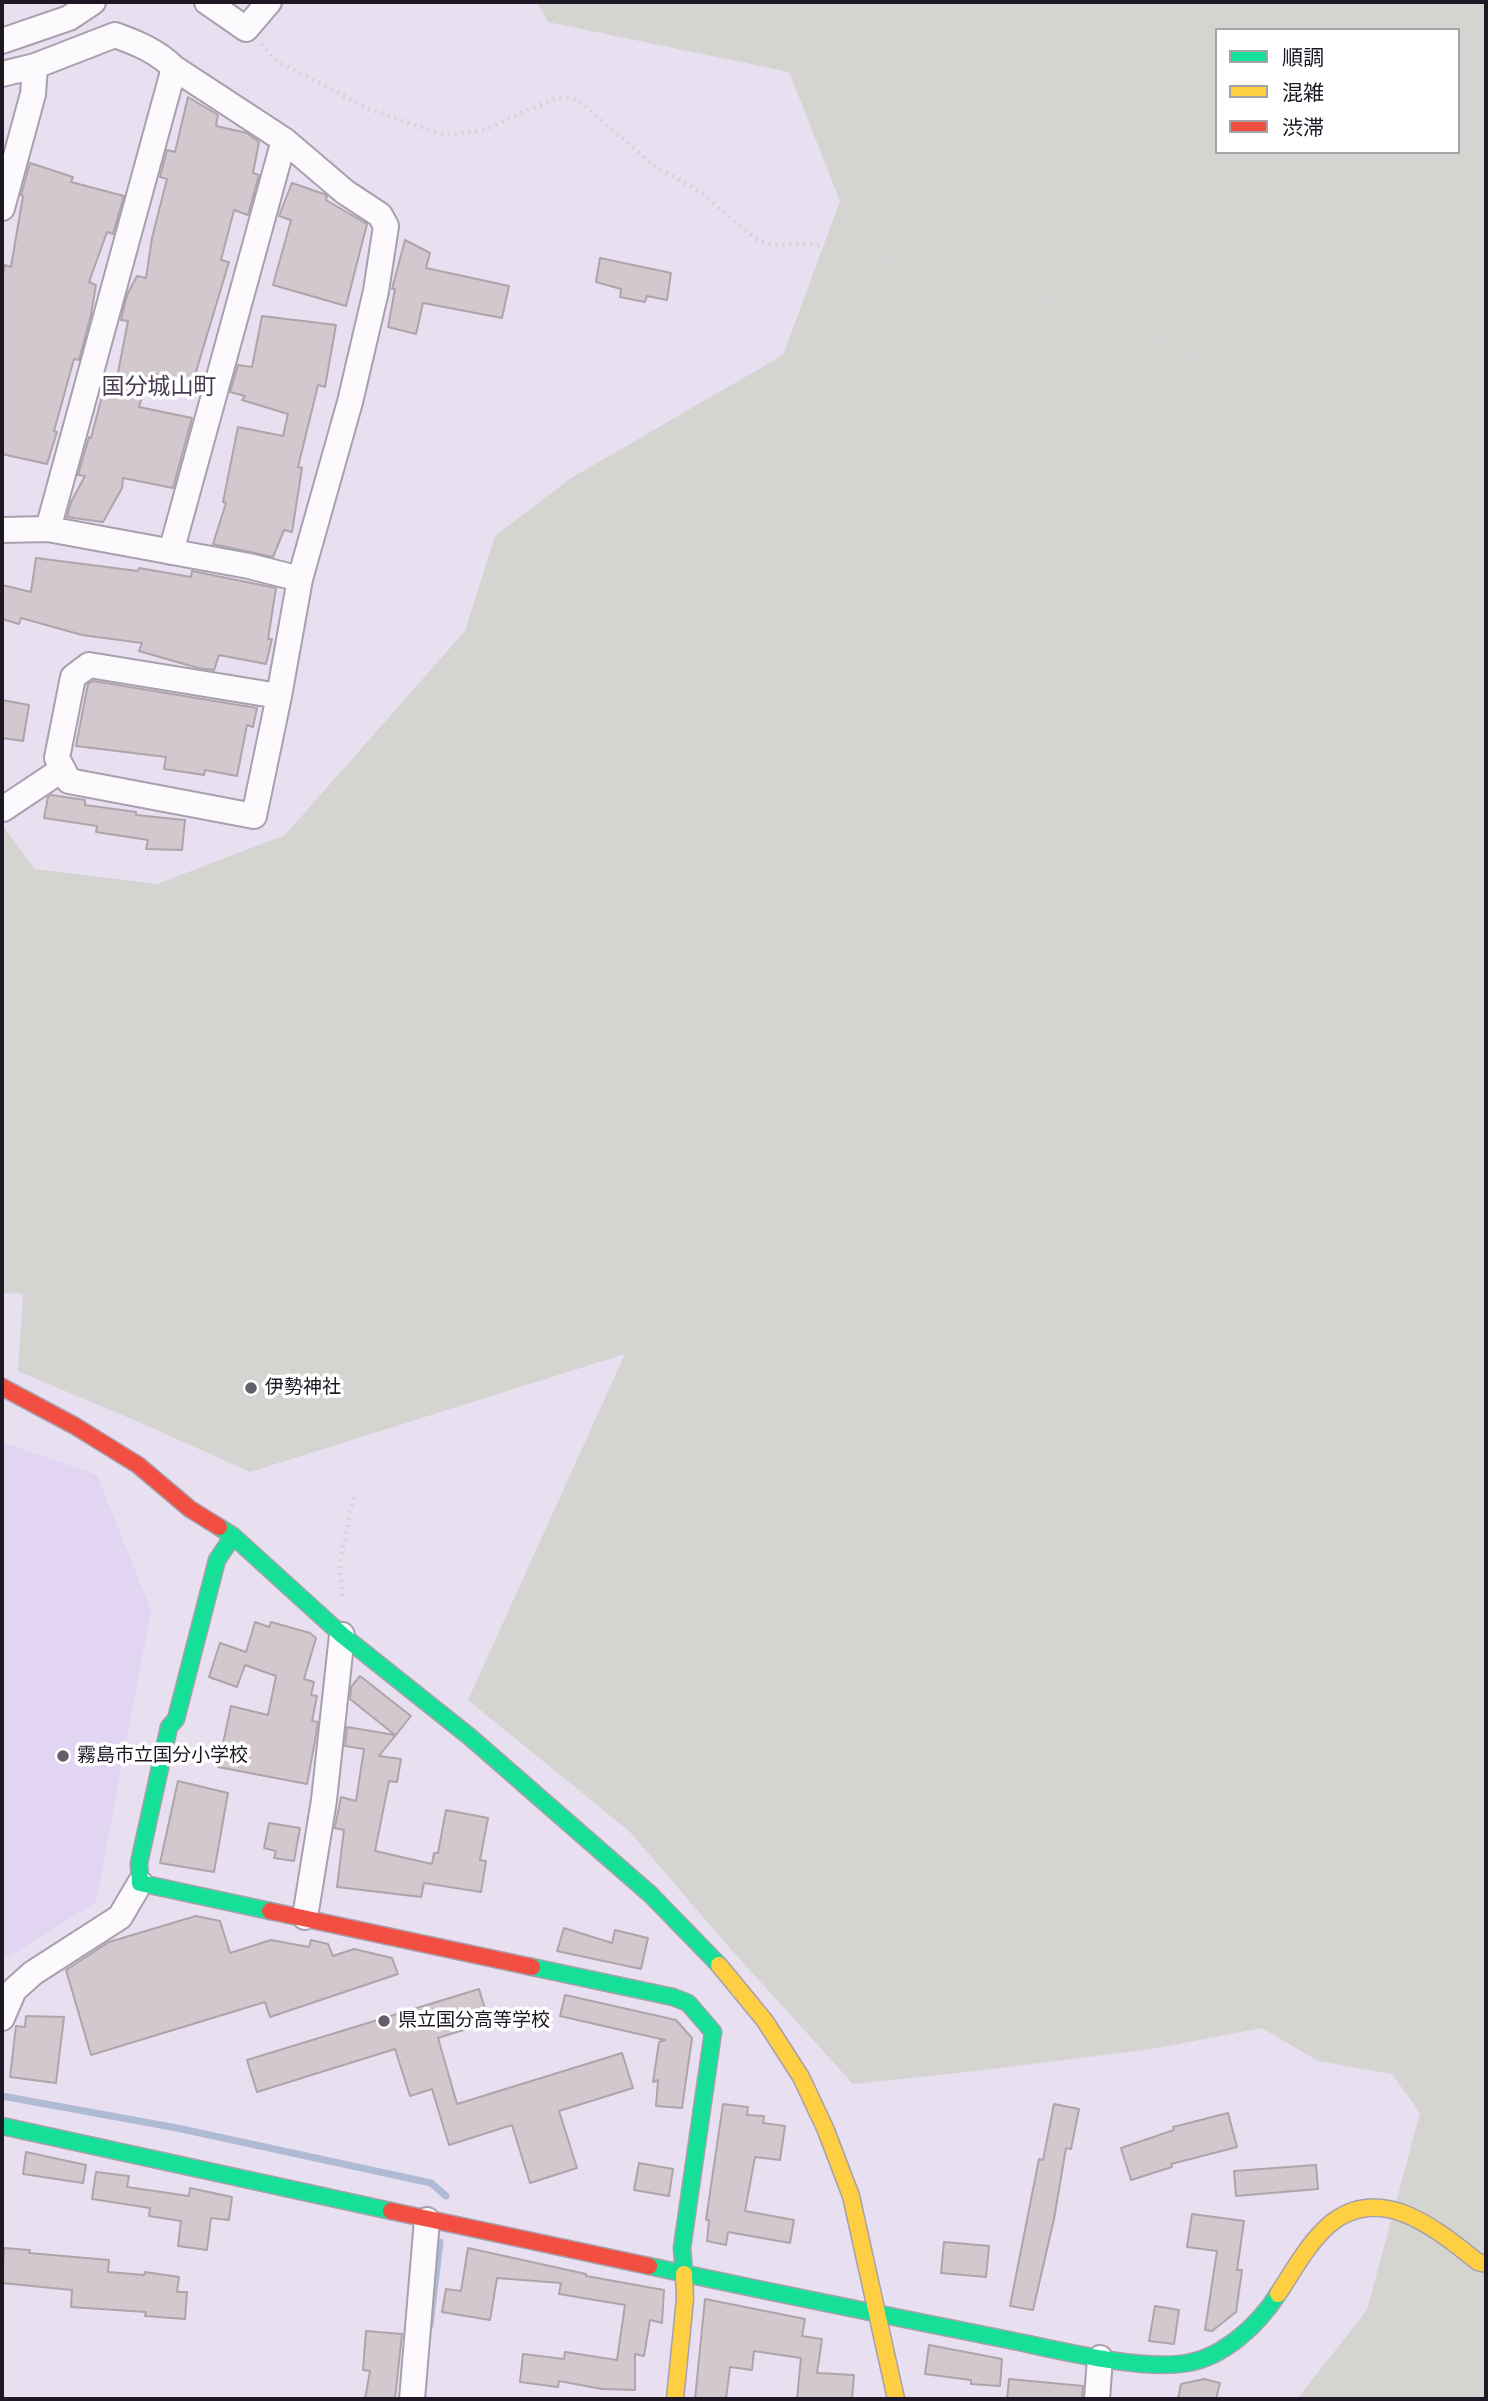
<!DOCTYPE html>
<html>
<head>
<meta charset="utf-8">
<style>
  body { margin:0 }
  #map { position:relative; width:1488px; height:2401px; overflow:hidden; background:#e8dff1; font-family:Poppins,"Noto Sans JP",sans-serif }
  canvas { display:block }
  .frame { position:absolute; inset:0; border:4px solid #1d1823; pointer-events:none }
  .legend { position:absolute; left:1215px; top:28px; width:245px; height:126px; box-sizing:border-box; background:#fff; border:2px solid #a5a3a7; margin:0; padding:9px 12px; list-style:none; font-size:21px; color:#1d1823 }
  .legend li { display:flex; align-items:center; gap:14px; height:35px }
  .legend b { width:35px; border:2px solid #a5a3a7 }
</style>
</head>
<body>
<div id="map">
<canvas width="1488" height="2401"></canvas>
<div class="frame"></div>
<ul class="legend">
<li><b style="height:9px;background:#16e098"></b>順調</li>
<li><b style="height:9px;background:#ffcf43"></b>混雑</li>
<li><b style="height:9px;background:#f24e42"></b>渋滞</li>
</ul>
</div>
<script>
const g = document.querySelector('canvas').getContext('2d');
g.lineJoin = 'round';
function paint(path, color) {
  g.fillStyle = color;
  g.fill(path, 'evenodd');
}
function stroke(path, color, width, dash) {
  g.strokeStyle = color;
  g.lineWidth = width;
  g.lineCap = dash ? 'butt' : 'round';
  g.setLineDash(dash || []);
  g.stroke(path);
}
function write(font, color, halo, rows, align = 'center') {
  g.font = font + ' Poppins,"Noto Sans JP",sans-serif';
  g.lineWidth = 7;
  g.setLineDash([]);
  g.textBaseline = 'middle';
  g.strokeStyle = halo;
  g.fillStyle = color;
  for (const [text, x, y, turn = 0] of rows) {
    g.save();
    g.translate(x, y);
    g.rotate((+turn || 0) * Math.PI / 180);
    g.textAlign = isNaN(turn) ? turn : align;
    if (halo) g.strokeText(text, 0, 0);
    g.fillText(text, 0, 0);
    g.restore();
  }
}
paint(new Path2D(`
  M2,1442L97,1475L151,1610L96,1902L2,1961Z`), '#e2d5f2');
paint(new Path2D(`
  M537,2H1486V2399H1297L1367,2310L1420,2113L1392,2074L1318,2061L1262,2028L1152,2049L976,2071L853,2084L728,1946L629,1831L468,1700L625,1354L250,1472L148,1426L18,1371L23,1294L2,1293V825L35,869L157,884L285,835L465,631L495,536L571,478L783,355L840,201L789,72L548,22ZM1217,30H1458V152H1217Z`), '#d4d5d1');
stroke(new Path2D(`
  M2,2096L177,2128L431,2183L446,2196
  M430,2325L440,2242`), '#afbbd5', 7);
const building = new Path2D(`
  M188,97L218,115L216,126L247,133L259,142L253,173L259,175L248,215L234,210L221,260L229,262L192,385L149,372L139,407L192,418L173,488L123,478L122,488L103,522L67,517L71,502L85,476L78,475L89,437L91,438L106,381L116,383L128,321L121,320L127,295L137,276L146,278L152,238L167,179L160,177L167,150L175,152Z
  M30,163L73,177L71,182L124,196L113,234L107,232L89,282L96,285L91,315L79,360L74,359L54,431L57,432L47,464L2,454V277L5,265L11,267L23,196L21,195Z
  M292,183L324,194L327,196L326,200L367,224L346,306L273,285L291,220L279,216Z
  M405,240L430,253L426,268L509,286L502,318L423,303L416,334L388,327L395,289H392Z
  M600,258L671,273L667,300L647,296L645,302L620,297L621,289L596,282Z
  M262,316L336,325L325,387L318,385L298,467L302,468L292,532L284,530L273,557L213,544L226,503L223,502L238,427L283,436L288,414L242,400L245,396L230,392L238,365L252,367Z
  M36,558L138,571L139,568L191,577L192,571L276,588L268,639H272L266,664L219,655L214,670L198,668L139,651L142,643L82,635L21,618L19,624L2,619V585L31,592Z
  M93,681L257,708L253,727L247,725L237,776L205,770L204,775L164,769L166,757L76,746L88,684Z
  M2,700L29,705L23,741L2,738Z
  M51,795L85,800V805L136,812V815L185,820L182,850L146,849L148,840L96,832L97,826L44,818L48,797Z
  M255,1622L269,1627L271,1622L310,1633L316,1638L304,1679L314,1682L311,1695L317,1696L312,1721L318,1722L315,1741L307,1784L218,1767L231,1706L268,1715L276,1676L245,1665L237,1687L209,1677L220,1643L246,1652Z
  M360,1676L411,1716L379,1756L401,1759L397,1782L389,1781L375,1851L432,1864L434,1853H438L446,1810L488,1818L480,1860L486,1861L481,1892L424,1883L421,1897L337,1887L344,1830L334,1828L336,1822L341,1797L356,1801L364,1749L345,1746L347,1727L395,1735L350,1699L351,1687Z
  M178,1781L228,1793L214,1872L160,1863Z
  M269,1823L300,1828L294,1861L274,1858L276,1851L264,1848Z
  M196,1916L220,1921L230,1953L271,1940L309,1947L311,1940L328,1944L333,1956L354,1949L392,1958L398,1974L270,2017L265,2002L91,2055L66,1970L109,1942Z
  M564,1928L612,1943L615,1930L648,1938L641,1969L557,1951Z
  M479,1989L489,2022L438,2038L457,2104L622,2053L633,2088L559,2111L577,2168L530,2183L512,2125L449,2145L432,2089L410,2096L395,2049L257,2092L247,2060Z
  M565,1995L676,2020L692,2038L682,2108L656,2106L658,2080L653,2082L659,2042L665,2040L560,2016Z
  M26,2016L64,2017L56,2083L10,2077L16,2026L25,2027Z
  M723,2104L748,2107L747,2115L764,2116L763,2123L785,2126L780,2160L755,2157L745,2211L794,2220L790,2243L728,2232L726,2245L707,2241L709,2220H706Z
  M1054,2104L1079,2109L1071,2149L1066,2148L1054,2219L1033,2310L1010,2306L1039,2159L1043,2160Z
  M1228,2113L1237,2147L1171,2164L1172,2167L1131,2180L1121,2148L1174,2130L1173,2127Z
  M26,2152L86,2165L83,2183L23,2174Z
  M639,2163L673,2169L669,2196L634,2190Z
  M1316,2165L1318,2189L1236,2196L1234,2171Z
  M96,2172L129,2176L127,2187L189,2196L190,2188L232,2197L229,2220L211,2218L207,2250L178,2246L181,2221L149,2216L150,2208L92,2199Z
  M1192,2214L1244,2221L1237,2270H1242L1236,2312L1212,2331L1205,2330L1217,2251L1187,2247Z
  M944,2242L989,2246L986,2277L941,2273Z
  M4,2248L30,2250L29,2253L109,2260L108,2272L144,2275L145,2272L179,2277L177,2292H187L185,2319L145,2316L146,2312L71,2307L72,2290L2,2283Z
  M468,2248L586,2274V2276L664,2290L662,2323L650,2320L644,2356L635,2354V2390L602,2389L559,2381L558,2387L520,2382L523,2354L564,2359L565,2352L617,2360L625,2305L559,2294L561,2283L497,2278L490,2320L442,2312L446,2289L461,2291Z
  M705,2299L805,2319L802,2336L822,2339L817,2373L854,2375L852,2399H797L801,2358L754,2351L752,2370L730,2367L726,2399H695Z
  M1155,2306L1179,2310L1174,2344L1149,2341Z
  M366,2331L402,2334L395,2399H365L370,2371L363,2370Z
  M929,2345L1002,2359L1000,2386L971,2384V2380L925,2374Z
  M1009,2379L1083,2386L1082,2399H1007Z
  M1204,2379L1220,2383L1216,2399H1178L1181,2384Z`);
paint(building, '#d3c8ce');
stroke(building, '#afa4aa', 2);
const street = new Path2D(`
  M207,2L246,29L269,2
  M2,41L69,18L93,2
  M2,74L35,66L115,35C137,43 157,51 174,68L284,140L345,192L380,215L386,226L376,291L350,402L300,579L279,696
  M2,208L33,94L35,66
  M48,529L174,68
  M2,530L48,529L249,566L300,579
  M171,552L284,140
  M89,665L279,696L254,816L69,781L57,758L73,677Z
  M3,809L63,769
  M305,1917L324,1800L342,1635
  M2,2018L14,1990L33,1973L120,1917L140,1883
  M412,2399L427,2220
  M1097,2399L1100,2358`);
const fast = new Path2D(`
  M219,1527L233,1536L342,1635L470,1737L651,1895L719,1965
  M233,1536L217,1560L176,1719L169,1727L139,1863L140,1883L270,1911
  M532,1967L673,1997L688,2003L713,2032L682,2248L684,2274
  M2,2126L391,2211
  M649,2266C769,2292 889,2316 1009,2340C1058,2350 1139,2371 1187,2363C1224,2357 1259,2324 1278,2294`);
const slow = new Path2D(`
  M719,1965L765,2021L801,2077L825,2128L851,2196L896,2399
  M1278,2294C1294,2270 1308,2243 1330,2224C1382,2182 1437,2230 1478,2262L1486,2264
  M675,2399L685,2299L684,2274`);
const jam = new Path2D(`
  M2,1387L75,1426L138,1465L190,1509L219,1527
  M270,1911L532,1967
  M391,2211L649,2266`);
stroke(street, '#a7a0ad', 28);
stroke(fast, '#a7a0ad', 19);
stroke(slow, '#a7a0ad', 19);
stroke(jam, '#a7a0ad', 19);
stroke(new Path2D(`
  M261,44L277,61L367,108L419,127L448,135L484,130L556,98L577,99L654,166L699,191L756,239L772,245L812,244L852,253L913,262L978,293L1063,303L1127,327L1266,386L1296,404L1320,431L1362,504L1383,524L1405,534L1469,552L1486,563
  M342,1596L340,1564L354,1494`), '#d5d3d8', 4.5, [2, 5]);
stroke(street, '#fcfafd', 24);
stroke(fast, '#16e098', 16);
stroke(slow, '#ffcf43', 16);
stroke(jam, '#f24e42', 16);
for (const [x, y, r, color] of [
  [251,1388,7,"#645e6b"],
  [63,1756,7,"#645e6b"],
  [384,2021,7,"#645e6b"]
]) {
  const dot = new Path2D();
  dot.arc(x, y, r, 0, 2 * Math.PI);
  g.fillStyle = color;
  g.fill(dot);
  stroke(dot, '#fff', 2.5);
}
write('19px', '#1d1823', '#fff', [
  ["伊勢神社",265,1388],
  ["霧島市立国分小学校",77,1756],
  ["県立国分高等学校",398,2021]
], 'left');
write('23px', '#473b54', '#fff', [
  ["国分城山町",159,388]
]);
</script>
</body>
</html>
